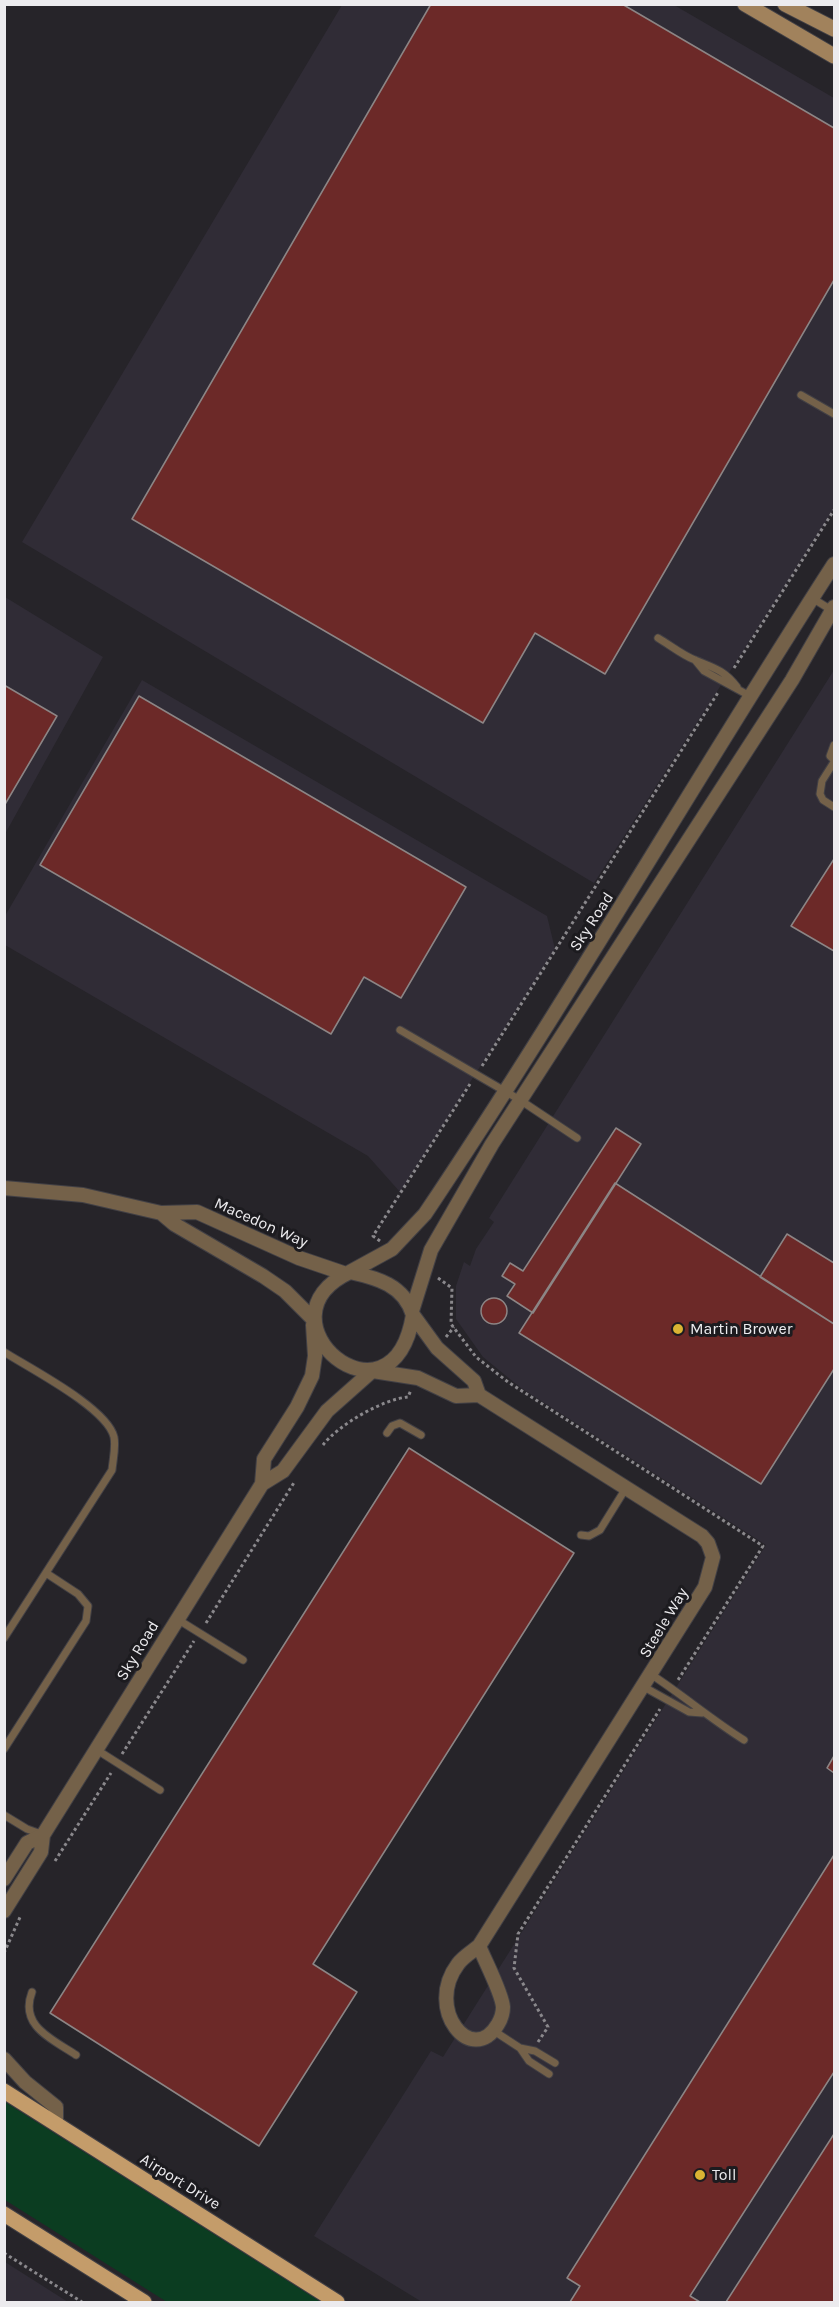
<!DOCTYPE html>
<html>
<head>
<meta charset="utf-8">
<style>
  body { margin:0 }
  #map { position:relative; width:839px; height:2307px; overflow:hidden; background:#262429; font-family:Karla,sans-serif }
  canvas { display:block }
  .frame { position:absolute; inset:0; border:6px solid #ecebee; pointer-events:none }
</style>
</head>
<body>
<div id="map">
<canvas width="839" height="2307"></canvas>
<div class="frame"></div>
</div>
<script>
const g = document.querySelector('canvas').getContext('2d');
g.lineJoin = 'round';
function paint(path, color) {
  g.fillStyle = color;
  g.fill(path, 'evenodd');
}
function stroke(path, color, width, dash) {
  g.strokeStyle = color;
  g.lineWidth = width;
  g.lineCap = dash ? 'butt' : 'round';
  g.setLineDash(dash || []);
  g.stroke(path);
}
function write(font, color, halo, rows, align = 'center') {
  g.font = font + ' Karla,sans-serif';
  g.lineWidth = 6;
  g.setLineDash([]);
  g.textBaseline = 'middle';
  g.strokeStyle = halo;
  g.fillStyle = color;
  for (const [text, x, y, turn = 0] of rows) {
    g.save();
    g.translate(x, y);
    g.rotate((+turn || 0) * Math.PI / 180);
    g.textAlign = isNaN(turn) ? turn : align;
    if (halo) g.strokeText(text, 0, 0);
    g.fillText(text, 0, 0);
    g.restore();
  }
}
paint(new Path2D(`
  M342,5H674L834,98V509L594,883L22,542Z
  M5,597L103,657L5,834Z
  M834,670V2302H422L314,2236L431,2051L443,2057L766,1545L521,1388L483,1357L456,1319V1286L464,1262L470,1266L476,1249L494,1222L489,1218Z
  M142,680L547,916L555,949L400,1192L368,1156L5,945V916Z
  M5,2262L68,2302H5Z`), '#302c36');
paint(new Path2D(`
  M5,2102L321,2302H167L5,2200Z`), '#0b3d21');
const building = new Path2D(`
  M431,4H622L834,128V280L605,674L535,633L483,723L132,519Z
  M4,685L57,716L4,806Z
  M139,696L466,887L401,998L364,977L331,1034L40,865Z
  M834,859V951L791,926Z
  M616,1128L641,1144L533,1313L507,1296L515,1284L502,1276L510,1263L523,1271Z
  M615,1183L834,1324V1369L761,1484L519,1333Z
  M787,1234L834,1263V1324L760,1277Z
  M481 1311a13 13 0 1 1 26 0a13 13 0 1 1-26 0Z
  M409,1448L574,1553L313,1964L357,1992L259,2146L50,2013Z
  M834,1756V1773L827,1768Z
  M834,1855V2072L690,2296L700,2302H570L580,2286L567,2278Z
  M834,2134V2302H726Z`);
paint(building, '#6c2928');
stroke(building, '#8c8585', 1.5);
const lane = new Path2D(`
  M801,395L834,414
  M812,598L833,611
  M658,638C670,645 682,655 695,660C714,668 724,670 737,687
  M695,660L704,671L750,696
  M834,745L830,756L834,760
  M834,762L822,781L820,794L823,800L834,807
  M400,1030L520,1100L577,1138
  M4,1352C31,1369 107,1408 114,1437C116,1448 113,1459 112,1470L4,1638
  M387,1433L392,1426L400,1423L421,1435
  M581,1535L589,1536L600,1530L626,1488
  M177,1619L243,1660
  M652,1675C684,1696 712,1720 744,1740
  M644,1687L689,1712L702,1713
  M4,1749L86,1621L88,1606L78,1594L46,1573
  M97,1750L160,1790
  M4,1815L27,1829L41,1834
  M32,1992C19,2026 52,2039 76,2055
  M494,2031L520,2048L535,2051L555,2063
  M520,2048L529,2061L549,2074`);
const street = new Path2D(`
  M4,1188L83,1195L161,1213L197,1212L299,1258L346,1274
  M161,1213L174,1224L263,1276L285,1291L313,1319
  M350,1272L392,1249L425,1214C568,1001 695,779 834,564
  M350,1272C377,1278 404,1285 413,1315C392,1440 250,1319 350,1272Z
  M412,1311L431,1250L492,1144L792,680L834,607
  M413,1315L437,1348L474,1381L479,1395
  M373,1371L418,1378L456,1396L479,1395L702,1536L708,1543L713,1557L705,1587L479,1946C473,1951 463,1957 458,1964C424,2009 472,2068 498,2024C501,2019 503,2013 503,2007C502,1993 485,1961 479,1946
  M262,1484L283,1471L327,1411L372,1371
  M4,1879L27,1843L43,1835
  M4,1911L41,1852L43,1835L262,1484L264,1459L297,1407L312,1376L315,1356L313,1325
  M4,2059L25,2082L56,2107V2124`);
const secondary = new Path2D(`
  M745,4L834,56
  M785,4L834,29`);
const primary = new Path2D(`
  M4,2091L337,2302
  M4,2214L144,2302`);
stroke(lane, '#424045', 9);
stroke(street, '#424045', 16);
stroke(secondary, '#424045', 17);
stroke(primary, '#424045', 17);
stroke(new Path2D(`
  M734,668L834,510
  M482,1066L719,691
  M380,1241L373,1236L470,1084
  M438,1278L452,1288L451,1324L476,1357L508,1382L763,1546L678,1680
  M446,1337L454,1327
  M323,1445C338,1425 383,1399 408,1397L411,1390
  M206,1623L295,1481
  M122,1754L194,1641
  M55,1861L111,1773
  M4,1953L21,1915
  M538,2042L548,2027L514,1968L518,1934L660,1709
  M4,2253L82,2302`), '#8a888c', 3, [3, 3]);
stroke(lane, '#746149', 7);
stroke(street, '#746149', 14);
stroke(secondary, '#a1825c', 15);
stroke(primary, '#c49c6a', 15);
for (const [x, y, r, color] of [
  [678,1329,6,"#dab333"],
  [700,2175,6,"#dab333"]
]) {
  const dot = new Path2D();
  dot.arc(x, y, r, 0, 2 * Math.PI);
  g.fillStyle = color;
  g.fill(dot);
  stroke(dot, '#1c1b1f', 2);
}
write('16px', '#ecebee', '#1c1b1f', [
  ["Sky Road",592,922,-57],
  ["Macedon Way",261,1223,24],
  ["Steele Way",664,1623,-59],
  ["Sky Road",138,1651,-59],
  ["Airport Drive",180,2182,32]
]);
write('16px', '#ecebee', '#1c1b1f', [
  ["Martin Brower",690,1329],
  ["Toll",712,2175]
], 'left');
</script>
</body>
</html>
